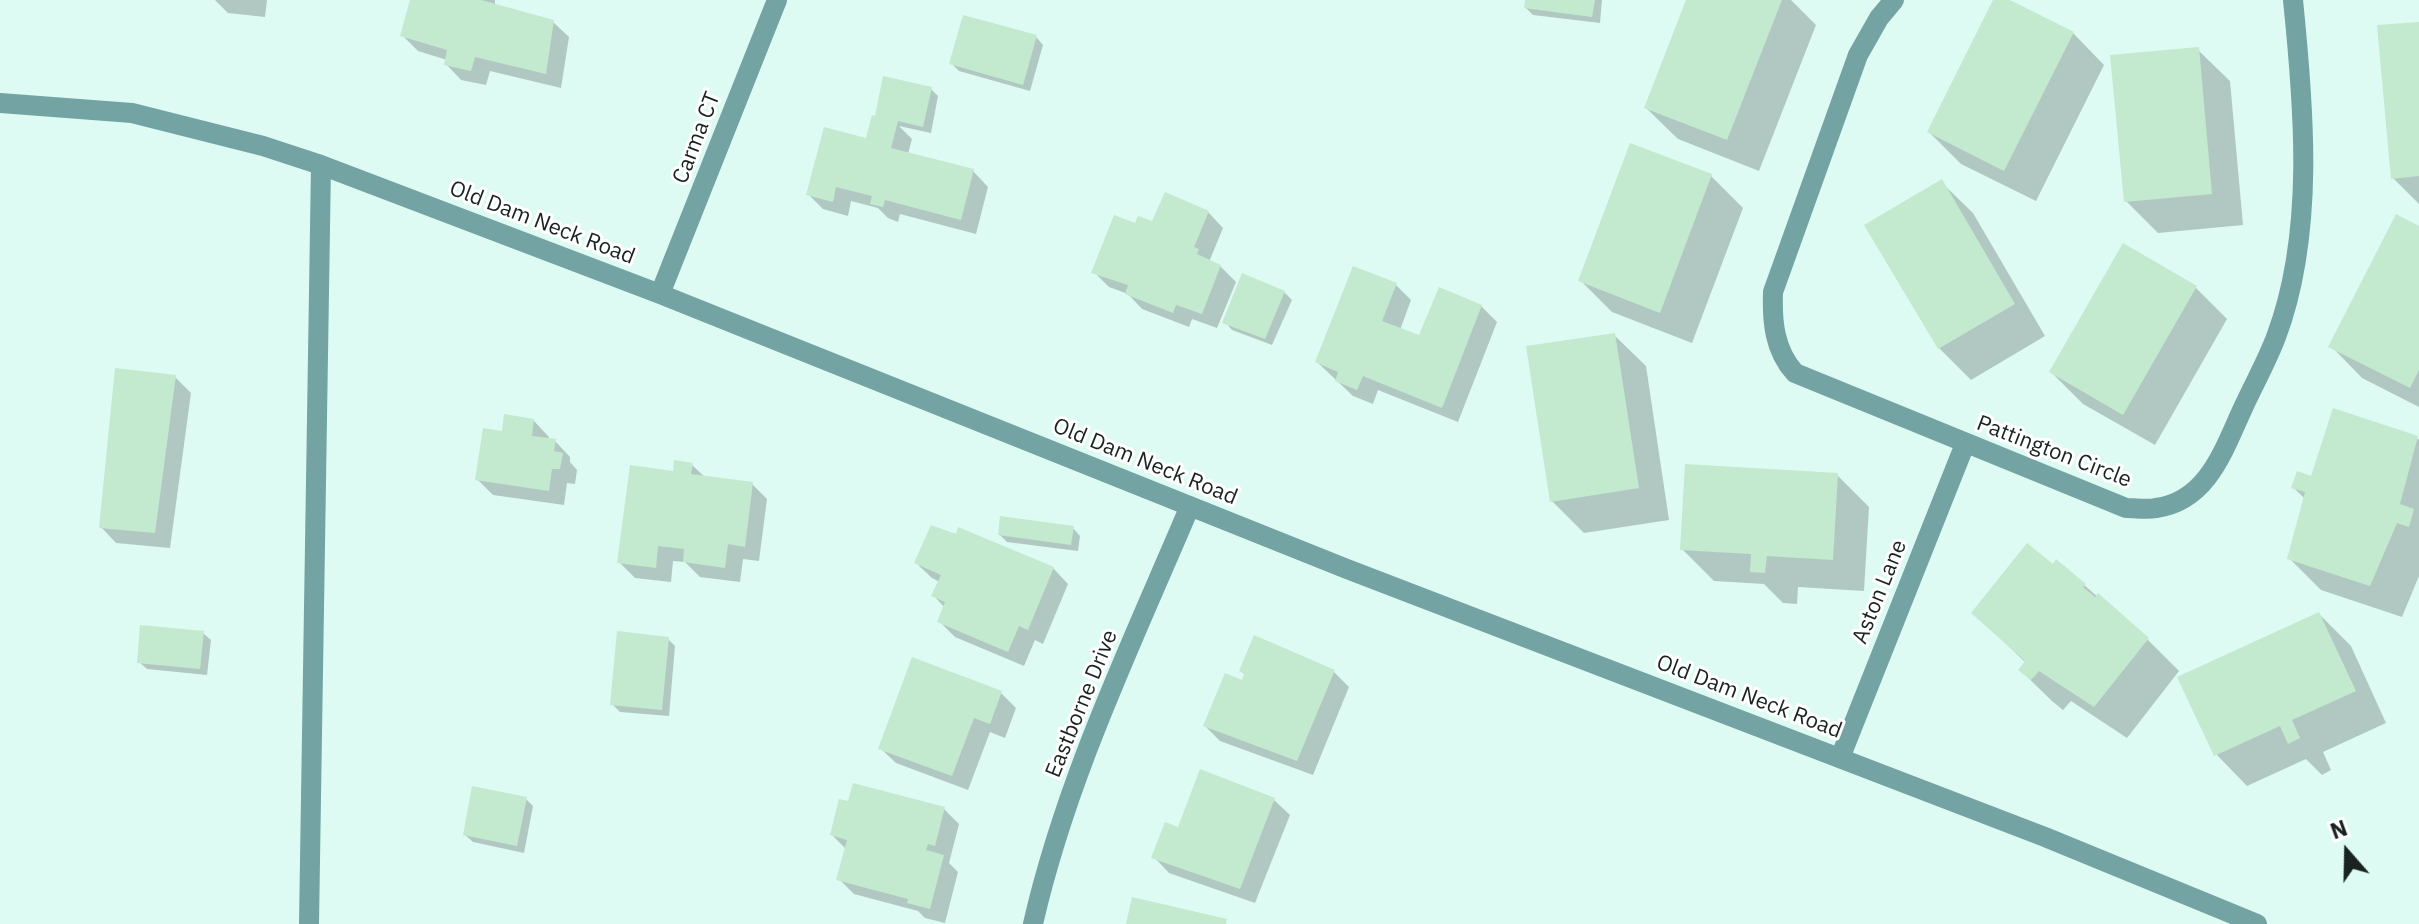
<!DOCTYPE html>
<html>
<head>
<meta charset="utf-8">
<style>
  body { margin:0 }
  #map { position:relative; width:2419px; height:924px; overflow:hidden; background:#ddfbf2; font-family:"IBM Plex Sans",sans-serif }
  canvas { display:block }
  .north { position:absolute; left:2307px; top:812px; width:80px; height:80px; -webkit-text-stroke:6px #fff; paint-order:stroke; rotate:340deg; font-size:22px; font-weight:700; line-height:32px; text-align:center; color:#192421 }
  .north::after { content:''; display:block; margin:auto; width:28px; height:36px; background:#192421; clip-path:polygon(50% 0,100% 100%,50% 72%,0 100%) }
</style>
</head>
<body>
<div id="map">
<canvas width="2419" height="924"></canvas>
<div class="north">N</div>
</div>
<script>
const g = document.querySelector('canvas').getContext('2d');
g.lineJoin = 'round';
function paint(path, color) {
  g.fillStyle = color;
  g.fill(path, 'evenodd');
}
function stroke(path, color, width, dash) {
  g.strokeStyle = color;
  g.lineWidth = width;
  g.lineCap = dash ? 'butt' : 'round';
  g.setLineDash(dash || []);
  g.stroke(path);
}
function write(font, color, halo, rows, align = 'center') {
  g.font = font + ' "IBM Plex Sans",sans-serif';
  g.lineWidth = 6;
  g.setLineDash([]);
  g.textBaseline = 'middle';
  g.strokeStyle = halo;
  g.fillStyle = color;
  for (const [text, x, y, turn = 0] of rows) {
    g.save();
    g.translate(x, y);
    g.rotate((+turn || 0) * Math.PI / 180);
    g.textAlign = isNaN(turn) ? turn : align;
    if (halo) g.strokeText(text, 0, 0);
    g.fillText(text, 0, 0);
    g.restore();
  }
}
paint(new Path2D(`
  M215,0H267L265,17L228,13Z
  M412,0H495V6L553,22L569,37L561,88L490,71L486,85L461,80L446,64L447,60L418,51L402,35Z
  M1527,0H1602L1600,23L1533,15L1526,8Z
  M1688,0H1791L1816,25L1759,171L1678,139L1646,108Z
  M1995,0H2005L2073,33L2104,65L2036,201L1961,164L1929,132Z
  M2419,24V204L2393,178Z
  M1036,37L1043,45L1030,91L959,71L951,63Z
  M2198,50L2230,81L2243,225L2158,233L2126,201Z
  M931,89L938,96L931,133L899,126L912,139L908,154L973,171L988,187L976,234L900,214L898,222L888,218L878,208L851,201L848,216L823,209L808,194Z
  M1711,176L1743,208L1692,343L1612,312L1580,280Z
  M1941,182L1973,213L2045,336L1971,380L1939,348Z
  M1208,212L1223,228L1209,262L1220,266L1236,282L1217,328L1192,319L1189,327L1142,309L1128,294L1109,287L1094,272L1136,226Z
  M2419,228V407L2362,378L2331,346Z
  M1396,285L1411,300L1400,330L1420,338L1481,306L1497,322L1458,422L1378,390L1373,404L1353,396L1317,362Z
  M2196,288L2227,319L2155,445L2083,404L2051,372Z
  M1284,292L1292,300L1272,345L1232,330L1225,322Z
  M1614,335L1646,366L1669,520L1584,533L1552,501Z
  M175,377L191,393L170,548L116,543L101,527Z
  M534,421L549,437L548,440L555,441L570,457V462L577,470L575,484L567,483L564,505L493,495L477,479L503,433Z
  M2417,438L2419,440V576L2402,617L2321,590L2289,558L2305,499L2293,487Z
  M692,465L706,478L752,484L767,499L759,561L743,559L740,582L700,577L685,562L673,561L671,582L635,578L619,562Z
  M1837,475L1869,507L1864,591L1798,587L1797,604L1783,603L1764,584L1714,581L1682,549Z
  M1073,528L1080,536L1078,551L1007,542L1000,535Z
  M916,563L1053,568L1068,584L1043,644L1035,640L1024,666L955,637L939,621L945,608L934,596L940,582L932,578Z
  M2053,567L2084,585L2148,640L2179,671L2127,738L2071,701L2063,710L2052,701L2020,670L2026,663L1974,613Z
  M2319,614L2351,646L2386,723L2323,752L2331,770L2322,775L2306,759L2247,786L2216,754Z
  M203,633L211,640L207,675L147,669L139,662Z
  M668,639L675,646L669,716L620,712L612,704Z
  M1334,672L1349,687L1313,775L1220,741L1205,726L1243,682Z
  M1001,693L1016,708L1005,738L990,732L968,790L896,763L880,748Z
  M1201,772L1274,800L1290,815L1255,903L1169,873L1154,857L1179,830Z
  M526,799L533,806L524,853L473,842L465,835Z
  M944,809L959,824L949,863L958,872L945,923L925,918L918,911L854,894L839,879L846,849L832,835Z`), '#0003');
paint(new Path2D(`
  M410,0H481L554,20L546,74L475,57L471,71L444,65L447,50L400,36Z
  M1525,0H1595L1592,17L1524,8Z
  M1686,0H1782L1727,140L1644,108Z
  M1993,0H2010L2074,32L2004,171L1927,132Z
  M963,15L1037,35L1023,85L949,64Z
  M2419,22V176L2391,179L2377,25Z
  M2199,47L2212,194L2124,202L2110,55Z
  M883,76L932,87L923,127L898,121L891,148L974,169L961,220L885,200L883,207L870,204L872,196L836,187L833,202L806,195L824,127L866,138L872,115L875,116Z
  M1630,143L1712,174L1660,313L1578,281Z
  M1942,179L2015,304L1938,349L1864,225Z
  M1165,192L1209,211L1194,247L1199,249L1197,254L1221,265L1202,314L1176,305L1173,313L1125,294L1128,285L1091,273L1114,215L1135,223L1138,216L1152,221Z
  M2396,214L2419,226V370L2410,388L2328,347Z
  M2123,243L2197,286L2123,415L2049,372Z
  M1353,266L1397,283L1382,321L1419,335L1439,287L1482,305L1442,408L1363,376L1357,390L1335,381L1338,372L1315,362Z
  M1242,273L1285,291L1265,339L1222,323Z
  M1615,333L1639,488L1550,502L1526,346Z
  M115,368L176,375L155,533L99,528Z
  M2333,408L2418,436L2400,504L2414,509L2409,527L2397,523L2370,586L2287,559L2305,492L2291,488L2297,471L2311,476Z
  M504,414L534,419L532,436L556,439L554,451L563,453L560,469H552L549,491L475,480L483,428L502,431Z
  M674,460L693,463L691,474L753,482L745,547L728,544L725,568L683,562L684,549L658,546L656,568L617,563L630,465L673,471Z
  M1685,464L1838,473L1833,560L1767,556L1765,573L1750,572L1751,554L1680,550Z
  M1000,516L1074,526L1071,545L998,535Z
  M931,525L956,534L958,527L1054,567L1028,630L1019,626L1008,652L937,622L945,602L931,596L941,575L914,563Z
  M2027,543L2053,564L2056,559L2086,584L2083,587L2095,597L2098,593L2149,638L2094,707L2039,671L2031,680L2018,670L2025,661L1971,613Z
  M2319,612L2356,691L2292,720L2300,738L2288,744L2280,726L2214,756L2177,677Z
  M140,625L204,631L200,669L137,663Z
  M617,631L669,637L662,710L610,705Z
  M1254,635L1335,670L1297,761L1203,726L1225,673L1242,680L1244,674L1239,671Z
  M912,657L1002,691L990,724L974,718L952,776L878,749Z
  M1200,769L1275,798L1240,889L1151,858L1165,822L1178,827Z
  M853,783L945,807L935,846L928,844L926,850L944,855L930,909L907,903L908,899L836,880L847,840L830,835L839,799L848,801Z
  M472,786L527,797L517,846L463,835Z
  M1132,897L1227,919L1226,924H1126Z`), '#c3e9cf');
stroke(new Path2D(`
  M1894,0L1879,18L1858,55L1773,292C1772,321 1774,350 1795,373L2126,508C2136,508 2147,510 2156,508C2208,501 2224,449 2243,408C2254,384 2267,361 2276,337C2315,234 2304,107 2293,0
  M0,103L132,113L263,146L321,165L660,294L1347,569L2045,837L2257,924
  M660,294L777,0
  M1840,758L1965,444
  M309,924L321,165
  M1033,924C1066,779 1132,643 1190,506`), '#73a3a3', 20);
write('22px', '#192421', '#fff', [
  ["Carma CT",697,138,-69],
  ["Old Dam Neck Road",542,223,21],
  ["Pattington Circle",2054,452,21],
  ["Old Dam Neck Road",1145,462,22],
  ["Aston Lane",1880,592,-68],
  ["Old Dam Neck Road",1749,697,21],
  ["Eastborne Drive",1082,704,-68]
]);
</script>
</body>
</html>
